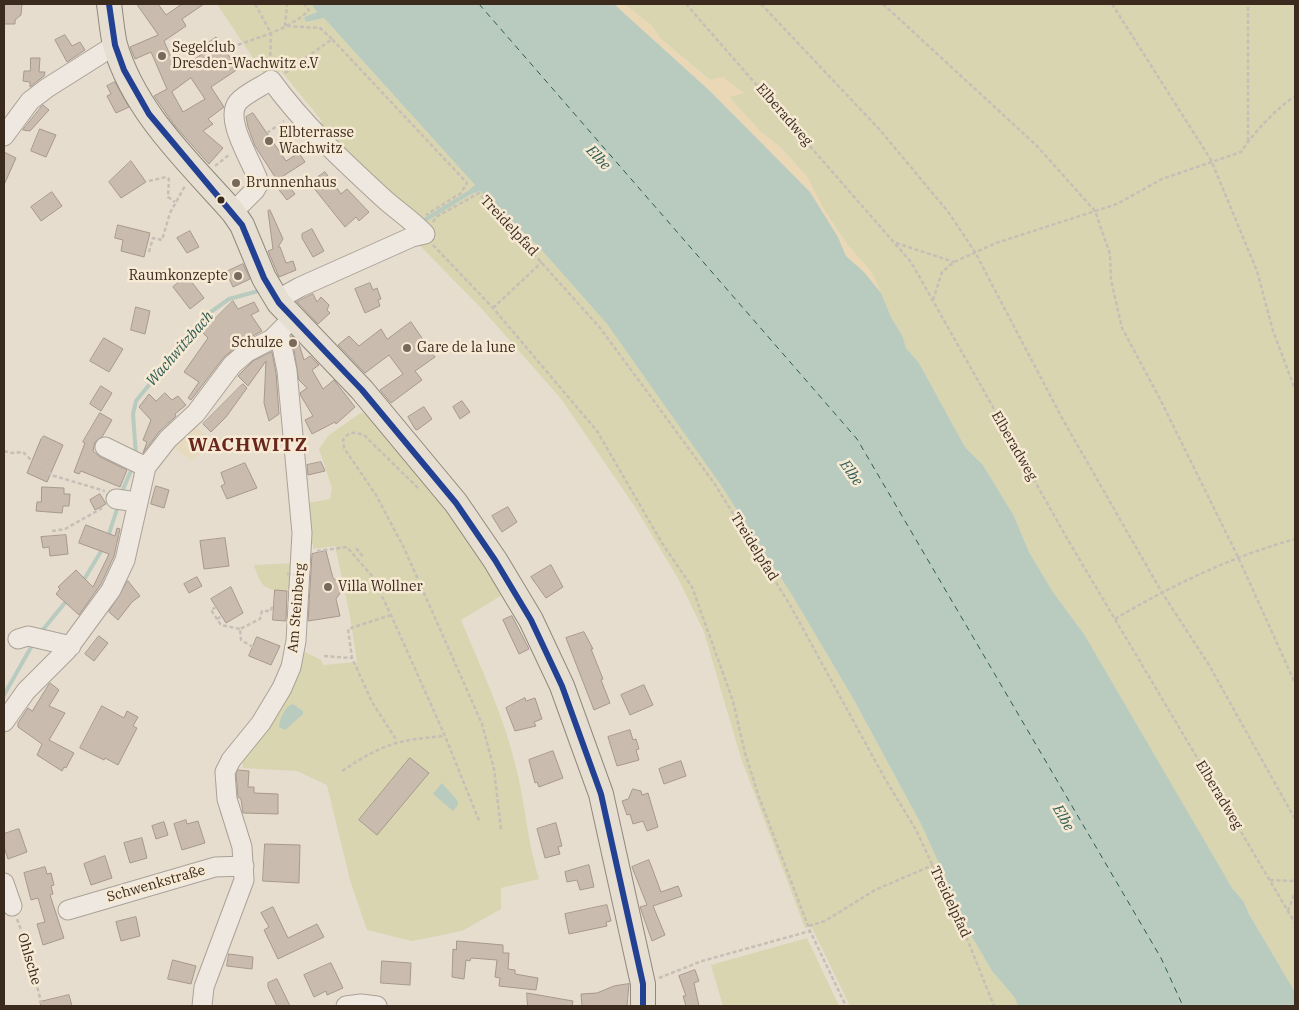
<!DOCTYPE html>
<html>
<head>
<meta charset="utf-8">
<style>
  body { margin:0 }
  #map { position:relative; width:1299px; height:1010px; overflow:hidden; background:#e6ddce; font-family:"IBM Plex Serif",serif }
  canvas { display:block }
  .frame { position:absolute; inset:0; border:5px solid #3b2a1e; pointer-events:none }
</style>
</head>
<body>
<div id="map">
<canvas width="1299" height="1010"></canvas>
<div class="frame"></div>
</div>
<script>
const g = document.querySelector('canvas').getContext('2d');
g.lineJoin = 'round';
function paint(path, color) {
  g.fillStyle = color;
  g.fill(path, 'evenodd');
}
function stroke(path, color, width, dash) {
  g.strokeStyle = color;
  g.lineWidth = width;
  g.lineCap = dash ? 'butt' : 'round';
  g.setLineDash(dash || []);
  g.stroke(path);
}
function write(font, color, halo, rows, align = 'center') {
  g.font = font + ' "IBM Plex Serif",serif';
  g.lineWidth = 5;
  g.setLineDash([]);
  g.textBaseline = 'middle';
  g.strokeStyle = halo;
  g.fillStyle = color;
  for (const [text, x, y, turn = 0] of rows) {
    g.save();
    g.translate(x, y);
    g.rotate((+turn || 0) * Math.PI / 180);
    g.textAlign = isNaN(turn) ? turn : align;
    if (halo) g.strokeText(text, 0, 0);
    g.fillText(text, 0, 0);
    g.restore();
  }
}
paint(new Path2D(`
  M193,424L214,442L192,461L171,446Z`), '#e6dbbe');
paint(new Path2D(`
  M217,4H311L317,12L304,17L306,22L324,18L475,185L464,197L480,191L539,247L607,324L720,484L792,595L854,700L922,826L972,937L992,971L1015,998L1018,1006H850L811,926L805,928L741,758L704,632L679,580L635,507L562,400L483,310L329,153L315,128L322,121L281,71L267,79Z
  M624,4H1295V992L1249,914L1244,902L1232,888L1219,867L1084,634L1053,592L1029,552L1014,516L983,465L965,447L919,363L906,348L903,337L891,317L872,273L846,243L823,208L808,178L781,148L761,132L729,97L743,92L710,80L661,39L651,25Z
  M362,412L372,418L448,509L502,595L461,620C480,666 503,714 515,763C525,801 527,841 539,879L501,888V909L462,931L412,941L367,930L350,880L327,785L297,771L243,768L242,758L299,649L321,660L323,665L357,662L350,616L335,546L313,549V544H307L304,504L330,499L332,488L319,449L329,435Z
  M293,563L290,592C265,589 262,590 254,565Z
  M807,938L839,1006H723L711,965Z`), '#d8d5b0');
paint(new Path2D(`
  M614,4H624L651,25L661,39L709,80L723,77L744,93L729,97L761,132L781,148L808,178L823,208L846,243L872,273L881,293L864,272L846,256L838,237L810,192L711,92Z`), '#ead7b5');
paint(new Path2D(`
  M311,4H614L711,92L810,192L838,237L846,256L864,272L881,293L891,317L903,337L906,348L919,363L965,447L983,465L1014,516L1029,552L1053,592L1084,634L1232,888L1244,902L1249,914L1295,992V1006H1018L1015,998L992,971L972,937L922,826L854,700L792,595L720,484L607,324L539,247L480,191L464,197L463,195L475,185L324,18L306,22L304,17L317,12Z
  M293,704L303,711V714L285,730L279,727C280,718 285,706 293,704Z
  M442,783L457,800L458,805L453,811L433,794Z`), '#b9cbbf');
stroke(new Path2D(`
  M420,223L467,194
  M136,455L133,414L136,401L162,369L182,349L208,314L229,299L262,290
  M121,494L133,466
  M108,537L118,506
  M82,583L103,548
  M41,632L68,599
  M4,695L34,642`), '#b9cbbf', 4);
stroke(new Path2D(`
  M479,4L857,439L1161,958L1183,1006`), '#2d5b54', 1, [6, 5]);
const building = new Path2D(`
  M4,4H22L21,15L15,20V24H4Z
  M137,4H158L166,15L182,4H204L182,19L186,26L164,41L177,71L202,54L199,49L216,37L238,69L211,87L224,107L208,119L213,124L203,131L223,148L209,164L175,126L154,96L167,89L151,52L135,59L130,47L158,35ZM191,78L205,99L183,112L172,92Z
  M65,35L72,46L80,42L85,50L67,62L55,40Z
  M31,58H40L39,72H45L44,76L30,87V82L23,81L24,71H30Z
  M115,82L129,107L116,113L107,96L111,94L107,86Z
  M43,105L49,110L30,131L23,130Z
  M253,113L286,161L299,153L305,162L277,180L255,146L248,127L246,117Z
  M40,129L56,135L46,157L31,151Z
  M4,152L16,158L4,185Z
  M131,161L146,182L121,198L109,182Z
  M325,172L341,194L347,189L369,212L359,221L356,217L345,227L313,187L317,184L314,180Z
  M284,180L295,194L287,200L276,186Z
  M52,192L62,206L41,221L31,207Z
  M270,210L283,239L278,247H280L286,263L293,261L296,270L279,277L268,251L273,249L268,211Z
  M118,225L150,233L144,257L121,251L123,240L115,238Z
  M312,229L324,251L313,257L302,238V234Z
  M190,231L199,247L187,253L177,238Z
  M243,264L250,279L233,287L226,272Z
  M187,276L204,298L190,309L173,287Z
  M370,283L373,290L377,288L381,299L378,300L380,306L365,313L355,289Z
  M313,294L317,302L321,297L329,305L327,310L330,313L318,324L297,302Z
  M233,301L238,309L254,302L259,311L251,315L262,331L242,342L224,357L191,400L188,398L199,382L184,372L208,338L202,332Z
  M136,307L150,311L145,334L131,330Z
  M411,322L435,357L415,371L422,380L391,403L380,390L403,374L389,355L365,373L338,345L349,336L359,346L381,329L387,339Z
  M292,336L299,344L304,360L310,356L319,365L312,370L323,389L334,380L355,407L336,424L335,422L312,434L305,420L313,416L301,396L300,393L307,388L299,380Z
  M104,338L123,349L109,372L90,361Z
  M272,352L276,373L279,414L269,421L264,403L266,361L248,386L238,376L253,361Z
  M243,384L247,388L226,417L211,432L203,424Z
  M101,386L112,393L101,411L90,404Z
  M165,393L172,400L178,396L186,405L175,414L176,416L159,432L143,453L147,442L143,440L151,420L139,407L149,394L156,401Z
  M462,401L470,412L460,419L453,407Z
  M424,407L432,419L417,430L415,429L408,417Z
  M100,413L112,420L102,437L95,442L93,451L100,457L127,470L120,487L81,471L79,474L74,472L85,443L83,442Z
  M44,436L63,445L47,482L27,473L41,439Z
  M321,462L325,471L308,475L307,465Z
  M245,463L257,488L227,499L221,486L225,484L221,473Z
  M156,486L169,490L164,508L151,504Z
  M42,487L64,488V494H70L69,506H63L62,513L36,511L37,502H41Z
  M100,494L106,504L95,510L90,500Z
  M508,507L517,522L502,532L492,516Z
  M86,525L115,536L117,528L120,529L114,556L101,584L79,615L56,594L60,589L58,587L76,570L93,587L109,554L79,543Z
  M66,535L68,554L50,556L49,547L43,548L41,537Z
  M225,538L229,566L204,569L200,541Z
  M326,551L333,578L342,585L343,589L336,599L340,616L308,621L312,554Z
  M551,565L563,587L546,598L531,577Z
  M197,577L202,586L189,593L184,584Z
  M128,581L140,596L132,602L118,620L109,612Z
  M231,587L243,613L226,623L211,599Z
  M275,590L287,591L286,621L273,620Z
  M512,616L529,649L519,654L503,620Z
  M584,632L593,649H591L603,679L601,680L610,703L594,710L566,638Z
  M99,636L108,643L94,661L85,654Z
  M257,637L280,646L271,665L249,656Z
  M50,683L59,690L49,706L65,713L49,740L74,753L66,768L64,767L62,771L37,755L42,744L18,727V723L28,708L32,711Z
  M644,685L653,705L630,715L621,695Z
  M525,698L526,701L535,698L542,719L534,722L536,726L515,731L506,708Z
  M102,706L124,718L127,711L138,717L133,726L137,728L118,765L105,758L104,760L80,748Z
  M630,730L633,740L636,739L639,749L636,750L639,760L617,766L608,737Z
  M553,751L563,778L539,787L537,782L535,783L529,760Z
  M410,758L429,773L377,835L359,820Z
  M681,761L686,776L664,784L659,769Z
  M238,770L249,771L248,787H254V793L278,794V814L243,813L241,799L238,797L236,774Z
  M633,789L641,791L642,795L648,793L658,827L647,831L643,821L633,824L630,814L627,815L622,801L628,799Z
  M186,820L187,824L198,821L205,843L182,850L174,824Z
  M164,822L168,835L156,839L152,826Z
  M556,823L562,846L558,847L560,854L545,858L537,829Z
  M19,829L27,852L8,859L4,847V834Z
  M142,838L147,858L130,863L124,843Z
  M265,844L300,845L299,883L263,881Z
  M105,856L112,878L91,885L84,864Z
  M649,860L661,892L678,886L682,896L653,906L665,935L652,941L640,907L647,905L632,867Z
  M589,865L594,887L580,890L577,880L567,882L565,872Z
  M45,867L47,874L51,873L54,885L51,886L53,894L50,895L64,938L43,945L37,924L45,922L38,898L31,900L24,873Z
  M607,905L611,921L606,922L607,926L569,934L565,914Z
  M273,907L288,938L317,924L324,937L278,959L264,930L269,927L261,913Z
  M136,917L140,936L121,941L116,922Z
  M457,941L503,945V953H509L508,969L515,970V974L538,978L536,990L499,986L500,978L495,977L497,960L471,958L470,961L466,960L464,979L452,977L453,949L456,950Z
  M229,954L253,957L252,969L227,966Z
  M173,960L196,966L191,984L168,979Z
  M382,961L411,963L410,985L381,983Z
  M331,963L343,988L327,995L326,991L314,997L304,975Z
  M695,970L699,981L694,983L699,1006H686L683,996H686L679,976Z
  M277,979L290,1006H277L268,987V983Z
  M629,984L627,1006H582L581,994L597,993L614,986Z
  M527,993L573,1001L572,1006H528Z
  M69,995L72,1006H41L40,1002Z`);
paint(building, '#cabbaf');
stroke(building, '#a7988d', 1);
const minor = new Path2D(`
  M4,136L30,101L47,88L115,45
  M233,212L255,190L259,183C254,164 223,120 238,102C246,93 261,87 271,80C302,123 343,161 382,197C396,210 412,220 425,234L412,237L300,287L277,300
  M105,447L146,467
  M116,499L137,502
  M18,639L28,636L71,646
  M4,722L26,691L67,650L111,590L125,560L146,467L168,439L196,413L232,365L247,352L272,339L287,324
  M4,883L12,906
  M68,910L215,867L244,866
  M202,1006L204,987L244,880L242,847L227,799L225,772L231,760L261,723L282,688L291,667L296,641L302,533L287,371L279,332
  M346,1006L361,1004L377,1006`);
const major = new Path2D(`
  M109,4C111,17 112,32 115,45C135,113 188,161 233,212L242,225L264,278L279,303L362,390L456,503L495,560L531,620L562,686L601,794L643,984V1006`);
stroke(minor, '#aba297', 21);
stroke(major, '#91887e', 26);
stroke(new Path2D(`
  M255,4L271,33L270,66
  M686,4L911,262L1068,540L1295,923
  M761,4L880,130L949,213L975,252L1062,418L1161,591L1209,665L1295,819
  M883,4L1037,146L1095,211L1110,254L1111,280L1122,328L1159,397L1238,557L1295,683
  M1112,4L1211,160L1257,271L1273,331L1295,389
  M285,26L287,4
  M287,26L320,28L332,39
  M232,47C258,37 289,30 309,10L304,4
  M285,73L332,39L467,183L461,193L426,215
  M267,133L284,121
  M1248,141V4
  M215,166L230,154
  M149,181L166,177L169,179L168,197L175,202
  M433,222L436,217L479,193L601,329L714,483L790,605L884,777L916,830L966,936L994,1006
  M896,243L954,262
  M433,245L493,308L597,431L662,543L692,587L733,701L745,753L759,797L810,931L846,1006
  M149,252L153,238L162,240L170,213L185,186
  M933,300L942,272L954,262L996,243L1117,204L1162,179L1241,152C1255,131 1275,110 1295,96
  M493,308L542,262
  M4,451L12,453L23,452L31,460L47,468L51,475L105,491
  M418,488L364,435C354,432 349,431 343,440L344,448L376,495L404,548L482,724L494,769L501,830
  M52,531L65,529L104,507
  M356,548L364,558
  M317,551L347,547L372,576L391,615L445,736L480,823
  M216,607L211,610L221,625L240,629
  M391,615L348,629L352,658L372,702L397,741
  M217,619L222,616
  M1115,619C1172,585 1231,557 1295,539
  M253,647L241,640L240,629L260,619L262,611H271L272,606
  M324,656L352,658
  M342,771C383,744 396,740 445,736
  M1270,880L1295,881
  M1288,911L1295,892
  M17,919L27,946L42,1006
  M809,926L825,921L875,890L933,865
  M659,978L702,961L810,931`), '#c7bfb7', 2.5, [4, 2.5]);
stroke(minor, '#eee8e0', 19);
stroke(major, '#e6ded1', 24);
stroke(new Path2D(`
  M287,574L304,575`), '#c7bfb7', 2.5, [4, 2.5]);
stroke(new Path2D(`
  M109,4L115,45L124,70L149,114L242,225L264,278L279,303L362,390L456,503L495,560L531,620L562,686L601,794L643,984V1006`), '#224193', 6);
for (const [x, y, r, color] of [
  [162,56,5,"#77695c"],
  [269,141,5,"#77695c"],
  [236,183,5,"#77695c"],
  [221,200,4.5,"#3b2a1e"],
  [238,276,5,"#77695c"],
  [293,343,5,"#77695c"],
  [407,348,5,"#77695c"],
  [328,587,5,"#77695c"]
]) {
  const dot = new Path2D();
  dot.arc(x, y, r, 0, 2 * Math.PI);
  g.fillStyle = color;
  g.fill(dot);
  stroke(dot, '#f7ead4', 2);
}
write('14px', '#3b2a1e', '#f7ead4', [
  ["Segelclub",172,48],
  ["Dresden-Wachwitz e.V",172,64],
  ["Elbterrasse",279,133],
  ["Wachwitz",279,149],
  ["Brunnenhaus",246,183],
  ["Raumkonzepte",228,276,"right"],
  ["Schulze",283,343,"right"],
  ["Gare de la lune",417,348],
  ["Villa Wollner",338,587]
], 'left');
write('14px', '#3b2a1e', '#f7ead4', [
  ["Elberadweg",784,115,49],
  ["Treidelpfad",509,226,47],
  ["Elberadweg",1014,446,60],
  ["Treidelpfad",754,547,58],
  ["Am Steinberg",297,608,-85],
  ["Elberadweg",1219,795,59],
  ["Schwenkstraße",156,884,-16],
  ["Treidelpfad",950,902,65],
  ["Ohlsche",29,959,74]
]);
write('italic 15px', '#2d5b54', '#f7ead4', [
  ["Elbe",598,158,47],
  ["Wachwitzbach",180,349,-49],
  ["Elbe",851,473,55],
  ["Elbe",1063,818,60]
]);
g.letterSpacing = '1px';
write('bold 19px', '#69261c', '#f7ead4', [
  ["WACHWITZ",248,446]
]);
g.letterSpacing = '0px';
</script>
</body>
</html>
